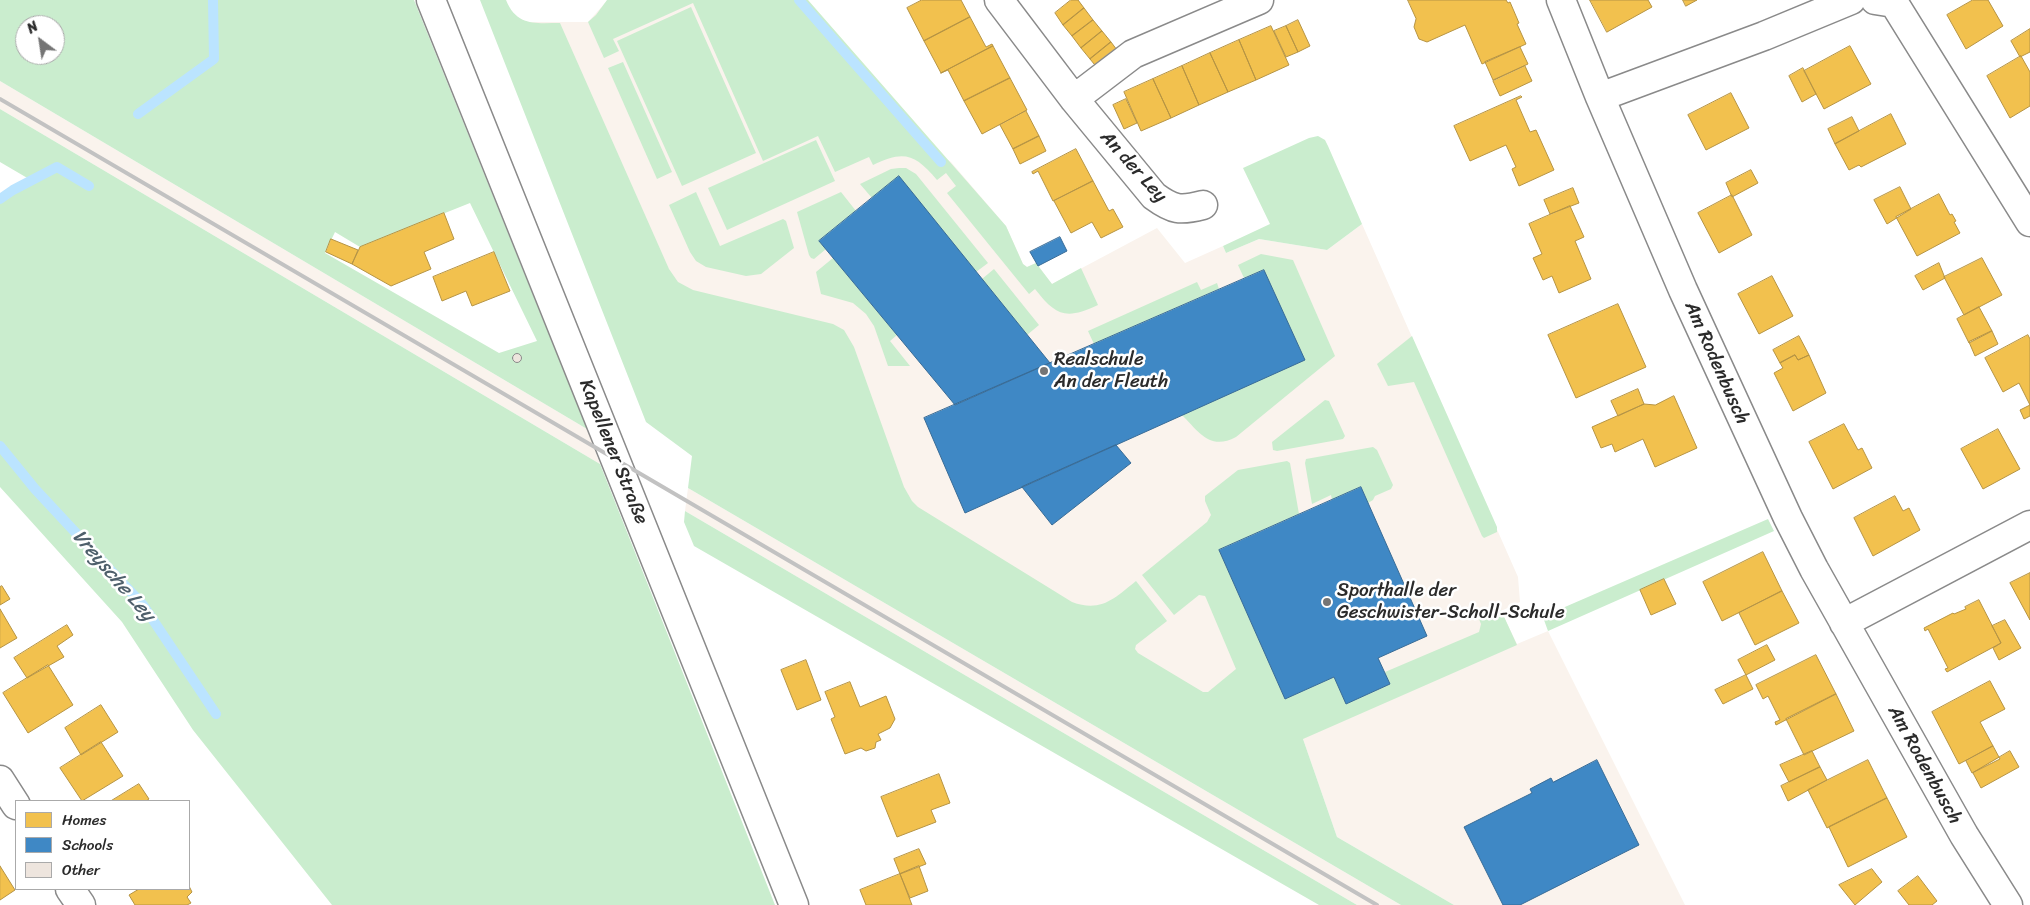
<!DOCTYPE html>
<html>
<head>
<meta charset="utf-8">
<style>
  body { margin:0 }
  #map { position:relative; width:2030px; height:905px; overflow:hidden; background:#fff; font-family:Sriracha,sans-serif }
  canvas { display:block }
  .legend { position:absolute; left:15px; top:800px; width:175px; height:90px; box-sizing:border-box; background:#fff; border:1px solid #aaa; margin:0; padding:6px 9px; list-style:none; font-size:15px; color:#2b2b2b }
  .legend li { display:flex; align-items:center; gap:10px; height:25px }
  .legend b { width:25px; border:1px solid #aaa }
  .north { position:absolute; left:15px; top:15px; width:50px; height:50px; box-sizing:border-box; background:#fff; border:1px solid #aaa; border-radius:50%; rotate:329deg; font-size:14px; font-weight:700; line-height:20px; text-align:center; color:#2b2b2b }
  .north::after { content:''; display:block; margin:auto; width:18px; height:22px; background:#757575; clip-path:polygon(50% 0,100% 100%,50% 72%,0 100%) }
</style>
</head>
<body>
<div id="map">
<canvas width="2030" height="905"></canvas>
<ul class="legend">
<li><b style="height:14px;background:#f2c14e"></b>Homes</li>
<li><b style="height:14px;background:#3f88c5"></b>Schools</li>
<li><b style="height:14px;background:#eee5de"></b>Other</li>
</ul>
<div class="north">N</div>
</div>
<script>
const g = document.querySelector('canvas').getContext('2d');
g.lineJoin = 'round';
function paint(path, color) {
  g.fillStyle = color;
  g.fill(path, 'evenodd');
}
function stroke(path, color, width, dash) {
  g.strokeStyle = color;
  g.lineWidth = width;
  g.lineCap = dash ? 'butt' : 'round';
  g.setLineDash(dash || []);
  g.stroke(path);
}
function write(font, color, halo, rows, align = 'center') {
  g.font = font + ' Sriracha,sans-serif';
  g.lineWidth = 5;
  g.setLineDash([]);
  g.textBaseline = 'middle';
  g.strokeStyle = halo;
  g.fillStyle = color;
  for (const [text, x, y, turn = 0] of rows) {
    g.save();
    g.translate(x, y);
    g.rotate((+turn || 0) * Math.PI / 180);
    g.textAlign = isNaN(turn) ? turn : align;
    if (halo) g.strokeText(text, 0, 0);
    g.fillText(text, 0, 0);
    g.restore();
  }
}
paint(new Path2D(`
  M718,0L951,162L1006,226L1023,264L1027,267L1036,263L1052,284L1157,228L1185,263L1223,246L1226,253L1259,239L1327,250L1362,224L1518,577L1520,602L1501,611L1517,644L1548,631L1685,905H1454L1337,837L1303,739L1213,734L675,405L516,17L527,22H588L605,3Z
  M0,81L587,429L600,464L0,109Z
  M688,488L1401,905H1357L685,511Z`), '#faf3ed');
paint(new Path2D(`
  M0,0H414L587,429L0,81ZM25,25H55V55H25ZM470,203L537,341L499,353L325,253L335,232L360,247Z
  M480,0H506C517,27 536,23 560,23L669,269L678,282L693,290L833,324L844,330L854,347L904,487L912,501L918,507L1072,602C1101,613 1115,598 1136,581L1167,621L1136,645L1135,649L1138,653L1203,692H1208L1236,669L1206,598L1205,596L1199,595L1174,615L1142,575L1207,522L1211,515L1205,501V496L1238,470L1287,461L1290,463L1299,514L1219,550L1285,699L1334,677L1346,704L1390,684L1385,672L1479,632L1481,624L1479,619L1501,610L1517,645L1303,739L1337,837L1454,905H1401L688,488L692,456L646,422Z
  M607,0H808L1006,226L1023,264L1027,267L1036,263L1052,284L1081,268L1098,305C1066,320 1056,316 1035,289L1029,294L947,193L956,186L946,173L937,180C915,154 904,150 873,165L869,157L835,172L818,136L763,161L693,3L613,39L619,51L604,58L588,22L596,15Z
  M691,7L756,153L682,186L617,41Z
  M623,62L672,172L657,179L608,68Z
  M0,109L600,464L775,905H332L193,730L122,622L0,487V196L29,179L0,162Z
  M1318,136L1325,140L1328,146L1362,224L1327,250L1259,239L1226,253L1223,246L1270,224L1243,168L1309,138Z
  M816,140L835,181L727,230L708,188Z
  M899,168H906L916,174L988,263L976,272L899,177L872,198L860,184L891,169Z
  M696,192L720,246L783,219L786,221L794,248L761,274L746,276L706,267L696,261L690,252L669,205Z
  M841,192L856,211L819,241L826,249L814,259L811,258L809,255L797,212Z
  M1261,254L1293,260L1335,356L1236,437C1210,451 1199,432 1182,415L1304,360L1264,270L1244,278L1238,265Z
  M833,258L897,335L890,341L910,366H888L874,326L866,314L853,303L821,294L816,272Z
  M994,269L1039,325L1027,335L982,279Z
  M1197,282L1201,290L1217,283L1219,289L1094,344L1088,331Z
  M1412,336L1497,527V532L1484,538L1482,536L1414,382L1388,386L1377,364Z
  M1325,400L1329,401L1345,436L1343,439L1277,451L1273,450L1272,442Z
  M1373,447L1377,450L1393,485L1391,489L1375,496L1373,500L1368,503L1361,487L1332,500L1331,495L1312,504L1305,463L1306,459Z
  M685,511L1357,905H1319L694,546L684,522Z
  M1768,519L1774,531L1548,631L1544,620L1551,613Z`), '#caedce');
const homes = new Path2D(`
  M922,0H961L970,17L924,41L907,8Z
  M1071,0H1078L1084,8L1063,25L1055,13Z
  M1408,0H1506L1508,3L1510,2L1519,23L1517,24L1526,44L1482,64L1465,25L1427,42L1419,39L1414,27L1416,19Z
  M1590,0H1648L1652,7L1607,32Z
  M1683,0H1697L1686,6Z
  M1973,0H1988L2003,26L1966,49L1947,15Z
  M1084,8L1093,20L1072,36L1063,25Z
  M970,17L986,47L992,44L993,46L941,73L924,41Z
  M1093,20L1102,31L1081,48L1072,36Z
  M1298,20L1310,46L1298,52L1286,26Z
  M1271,26L1289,65L1256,80L1239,40Z
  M1286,26L1298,52L1286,57L1274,31Z
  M2030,29V52L2020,57L2011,41Z
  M1102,31L1111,42L1090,59L1081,48Z
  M1239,40L1256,80L1228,92L1210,53Z
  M1111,42L1120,54L1099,70L1090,59Z
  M993,46L1010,78L964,101L948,70L941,73Z
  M1850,46L1871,84L1824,109L1804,71Z
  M1520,47L1528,64L1493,80L1485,62Z
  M1210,53L1228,92L1199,105L1182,66Z
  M2021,56L2030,72V106L2010,118L1987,76Z
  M1182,66L1199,105L1171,118L1153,79Z
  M1525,66L1532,81L1500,96L1493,81Z
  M1803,68L1816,94L1802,102L1789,76Z
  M1010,78L1027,110L982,134L964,101Z
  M1153,79L1171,118L1141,131L1124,92Z
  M1731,93L1749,128L1706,150L1688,115Z
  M1521,96L1522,97L1516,100L1530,132L1536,130L1554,170L1519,186L1512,169L1516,167L1506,145L1470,161L1454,126Z
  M1126,99L1137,123L1124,129L1113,105Z
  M1026,111L1039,136L1013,149L1000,125Z
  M1891,114L1906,144L1861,167L1859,165L1849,170L1835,144Z
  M1852,117L1859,131L1835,144L1828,129Z
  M1039,136L1046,151L1020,164L1013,149Z
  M1076,149L1093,181L1053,201L1038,171L1033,174L1032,172Z
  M1751,170L1758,183L1732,197L1726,183Z
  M1093,181L1109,211L1113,209L1123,227L1101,238L1092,222L1071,233L1054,201Z
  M1900,187L1911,209L1887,224L1874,200Z
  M1573,188L1579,203L1550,214L1544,200Z
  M1939,194L1950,215L1952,214L1956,221L1954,222L1960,233L1917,256L1896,217Z
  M1732,195L1752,235L1719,253L1698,213Z
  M1570,206L1584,237L1575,241L1591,279L1559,293L1552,276L1543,280L1533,258L1542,254L1529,224Z
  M444,213L454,239L424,252L431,269L391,286L352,264L360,247Z
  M331,239L358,250L352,264L326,252Z
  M494,252L510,291L472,306L466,291L442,301L433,277Z
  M1982,258L2002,295L1964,315L1944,277Z
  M1939,263L1945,278L1923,290L1915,276Z
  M1772,276L1793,316L1759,334L1738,294Z
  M1618,304L1646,367L1576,398L1548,335Z
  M1979,307L1992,331L1969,343L1957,319Z
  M1992,331L1998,344L1975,356L1969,342Z
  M2028,335L2030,339V416L2024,419L2020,410L2030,405L2019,383L2003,392L1985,358Z
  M1799,336L1809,355L1798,360L1795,355L1780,363L1773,350Z
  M1795,355L1798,360L1809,355L1826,393L1793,411L1774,373L1783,368L1780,363Z
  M1638,389L1644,404L1618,416L1611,401Z
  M1674,396L1697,448L1655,467L1643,439L1615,452L1612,444L1601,448L1592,427L1644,404L1655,405Z
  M1844,424L1858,450L1862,448L1872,468L1833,489L1809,442Z
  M1998,429L2020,469L1983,489L1961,449Z
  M1895,496L1903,511L1909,508L1920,530L1873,556L1854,518Z
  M1763,552L1782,591L1722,621L1703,582Z
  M2030,573V620L2010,583Z
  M1664,579L1676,604L1651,615L1640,590Z
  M2,586L10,599L0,605V587Z
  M1782,591L1799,623L1755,645L1739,613Z
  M1979,600L2001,643L1947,672L1945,669L1948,668L1928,629L1925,631L1924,628L1953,613L1954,614L1966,609L1965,607Z
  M0,609L17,638L0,648Z
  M2005,620L2021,648L1999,660L1993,648L2001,643L1992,626Z
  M67,625L73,635L57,646L64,657L27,678L14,658Z
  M1767,645L1775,660L1746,675L1738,660Z
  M1816,655L1836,694L1776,725L1775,722L1780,720L1768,696L1763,699L1756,685Z
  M806,660L821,700L797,710L781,670Z
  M48,665L73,705L28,733L3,693Z
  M1746,675L1753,689L1723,704L1715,690Z
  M1990,681L2005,709L1980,722L1993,746L1959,764L1932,712Z
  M850,682L860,707L886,696L895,719L890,728L878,734L881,740L876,742L875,748L866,751L861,748L845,754L831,719L835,717L825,692Z
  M1836,694L1854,731L1804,755L1786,719Z
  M101,705L118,732L81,755L65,728Z
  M101,742L123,776L82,801L60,768Z
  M1993,746L2000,759L1972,773L1966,761Z
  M1812,751L1820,767L1789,782L1780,765Z
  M2010,751L2019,767L1981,788L1973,773Z
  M1868,760L1887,798L1827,828L1808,790Z
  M1820,767L1827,780L1788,801L1781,786Z
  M939,774L950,803L931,810L936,822L897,837L881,797Z
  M139,784L149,799L146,801H111Z
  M1887,798L1907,837L1848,867L1829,827Z
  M919,849L926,864L900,874L894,859Z
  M0,866L15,890L0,900Z
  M919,866L928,891L910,898L900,874Z
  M1872,869L1882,882L1855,905L1839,885Z
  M900,874L912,905H866L860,890Z
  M1918,876L1937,901L1932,905H1909L1898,891Z
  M189,886L192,892L187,897L191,903L187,905H135L129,895L139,889H189Z`);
paint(homes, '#f2c14e');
stroke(homes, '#b69444', 1);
const schools = new Path2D(`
  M899,176L912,192L1050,363L955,405L819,241Z
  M1060,237L1067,251L1038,266L1030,252Z
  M1264,270L1305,360L965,513L924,418Z
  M1116,445L1131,463L1052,525L1022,487Z
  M1361,487L1427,636L1378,658L1390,684L1346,704L1334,677L1285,699L1219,550Z
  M1597,760L1639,845L1520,905H1503L1464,827L1532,793L1530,789L1551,778L1553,782Z`);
paint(schools, '#3f88c5');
stroke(schools, '#396c97', 1);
stroke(new Path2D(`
  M799,0L941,162
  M138,114L214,59L213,0
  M0,199L13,190L57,167L89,186
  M0,446L35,489L143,605L216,714`), '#bbe4ff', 10);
const building = new Path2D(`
  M512.5 358a4.5 4.5 0 1 1 9 0a4.5 4.5 0 1 1-9 0Z`);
paint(building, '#eee5de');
stroke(building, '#8a8a8a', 1);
const street = new Path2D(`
  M999,0L1074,99L1154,196C1173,210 1180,211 1203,205
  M1561,0L1600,97L1683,290L1788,518L1814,569L1964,835L2008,905
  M1875,0L1894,3L2030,222
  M1600,97L1764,36L1851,0
  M1074,99L1133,54L1259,0
  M1844,623L2030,525
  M0,780L16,805
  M70,889L81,905`);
const secondary = new Path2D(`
  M431,0L794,905`);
stroke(street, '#8a8a8a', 31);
stroke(secondary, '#8a8a8a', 31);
stroke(street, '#fff', 28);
stroke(secondary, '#fff', 28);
stroke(new Path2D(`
  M0,99L1377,905`), '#c2c2c2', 4);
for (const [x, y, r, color] of [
  [1044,371,5,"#757575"],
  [1327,602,5,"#757575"]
]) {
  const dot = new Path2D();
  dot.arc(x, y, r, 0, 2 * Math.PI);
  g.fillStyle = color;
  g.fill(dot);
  stroke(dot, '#fff', 2);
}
write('19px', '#2b2b2b', '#fff', [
  ["An der Ley",1133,167,48],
  ["Am Rodenbusch",1716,363,66],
  ["Kapellener Straße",613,452,68],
  ["Am Rodenbusch",1924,765,61]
]);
write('19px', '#2b2b2b', '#fff', [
  ["Realschule",1054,360],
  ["An der Fleuth",1054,382],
  ["Sporthalle der",1337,591],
  ["Geschwister-Scholl-Schule",1337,613]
], 'left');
write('italic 20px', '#4e5f6b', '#fff', [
  ["Vreysche Ley",113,576,49]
]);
</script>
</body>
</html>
